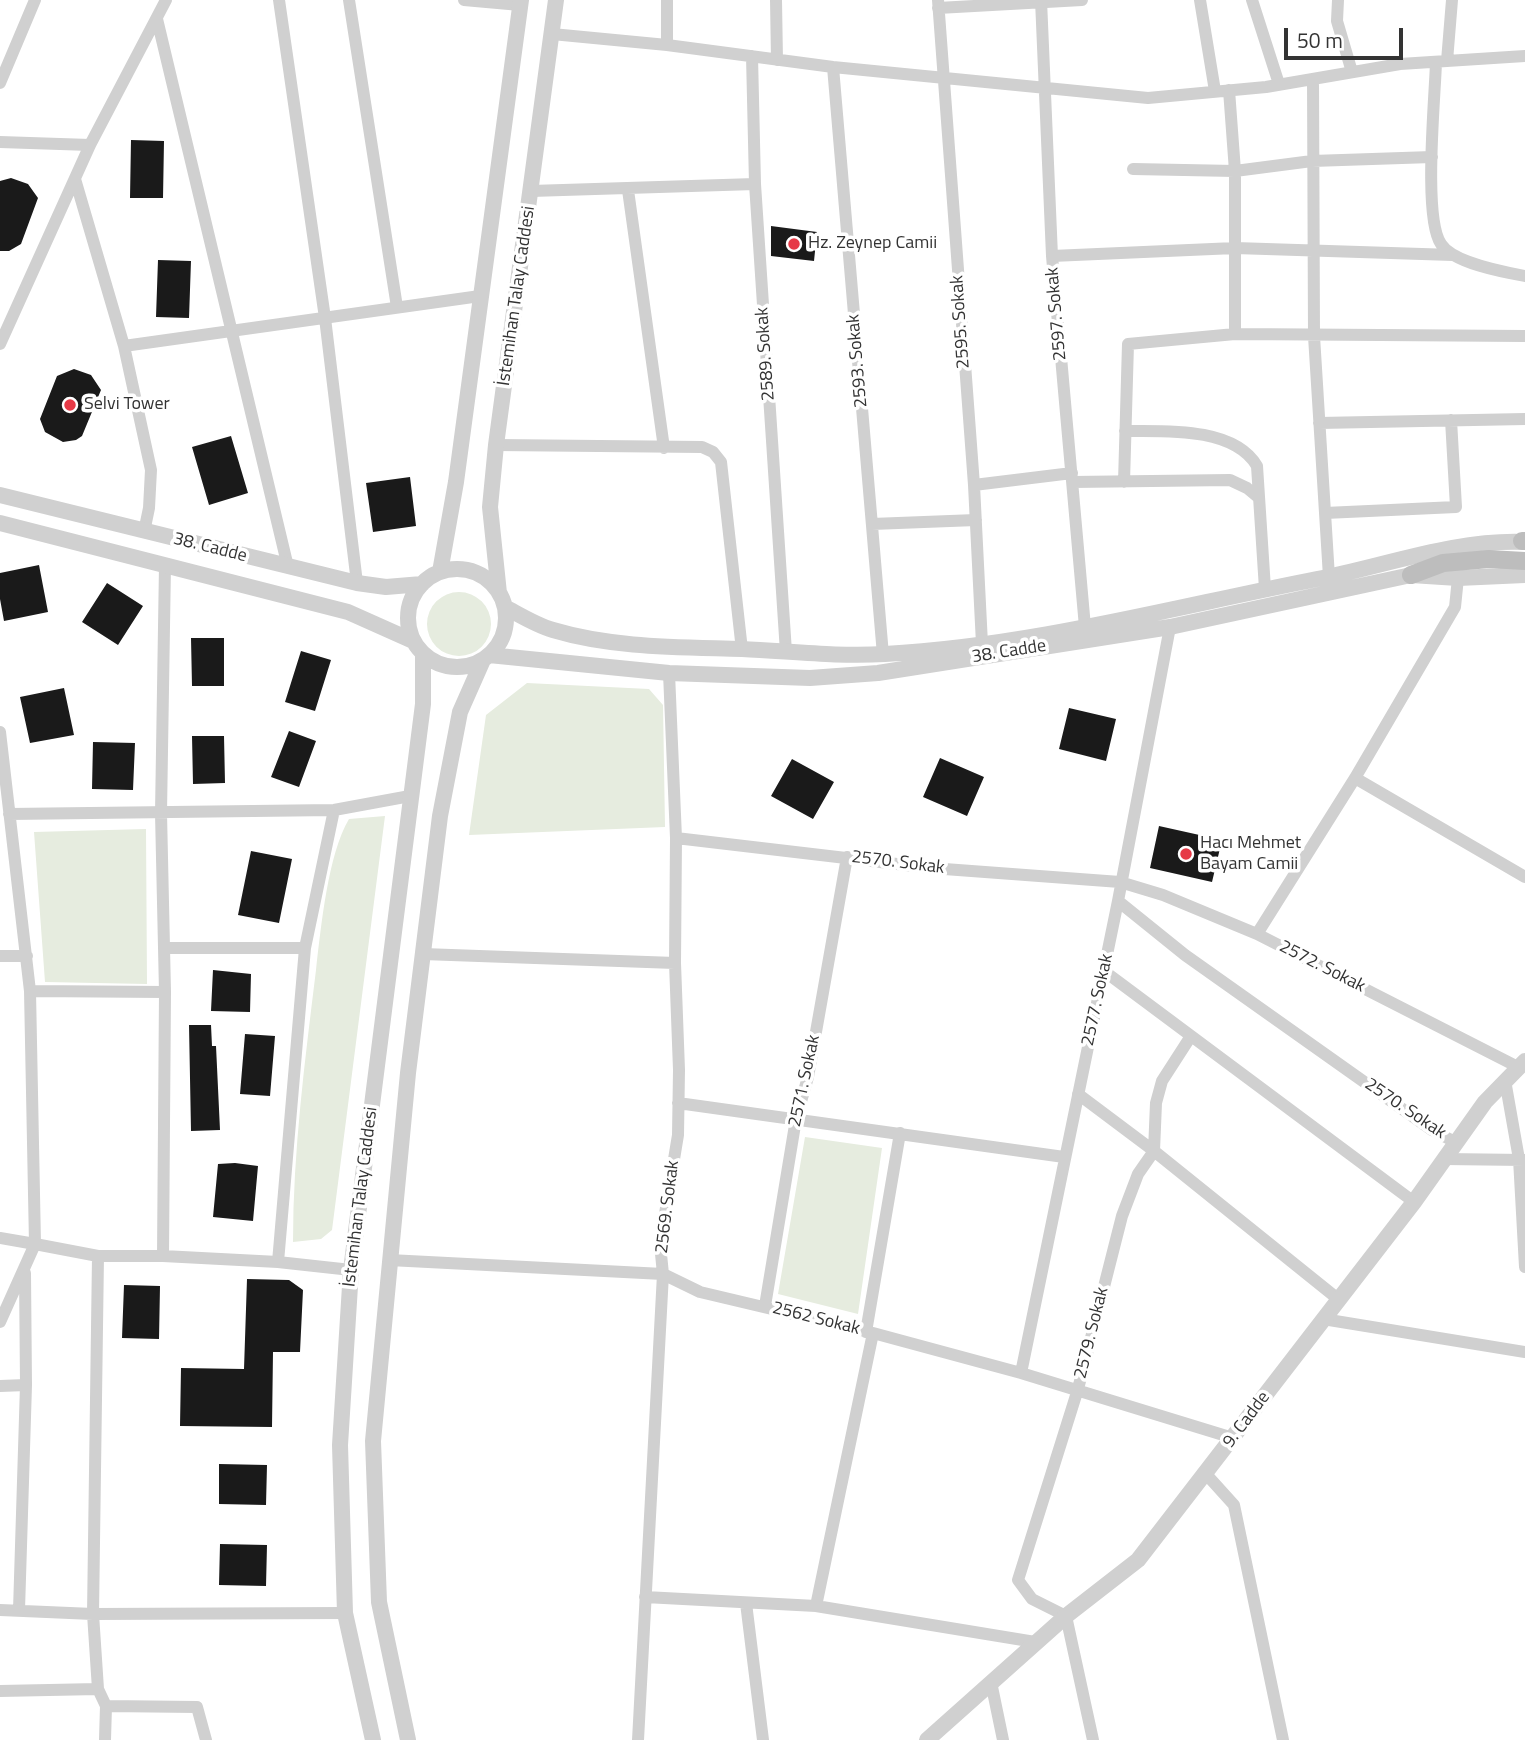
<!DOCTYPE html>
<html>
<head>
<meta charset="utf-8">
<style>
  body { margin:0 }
  #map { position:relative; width:1525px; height:1740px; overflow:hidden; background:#fff; font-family:"Titillium Web",sans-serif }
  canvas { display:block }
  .scale { position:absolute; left:1284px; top:28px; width:119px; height:32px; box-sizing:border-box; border:4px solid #333; border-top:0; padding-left:9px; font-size:21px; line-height:24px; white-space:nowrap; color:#333; -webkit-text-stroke:5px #fff; paint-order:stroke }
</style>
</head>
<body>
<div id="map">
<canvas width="1525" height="1740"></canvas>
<div class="scale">50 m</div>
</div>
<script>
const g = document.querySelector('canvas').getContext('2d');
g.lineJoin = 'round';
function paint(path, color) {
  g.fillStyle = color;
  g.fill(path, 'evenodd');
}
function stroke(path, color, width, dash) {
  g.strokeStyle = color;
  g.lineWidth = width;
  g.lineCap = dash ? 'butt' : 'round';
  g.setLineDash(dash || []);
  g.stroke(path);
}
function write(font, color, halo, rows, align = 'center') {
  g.font = font + ' "Titillium Web",sans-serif';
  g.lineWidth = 7;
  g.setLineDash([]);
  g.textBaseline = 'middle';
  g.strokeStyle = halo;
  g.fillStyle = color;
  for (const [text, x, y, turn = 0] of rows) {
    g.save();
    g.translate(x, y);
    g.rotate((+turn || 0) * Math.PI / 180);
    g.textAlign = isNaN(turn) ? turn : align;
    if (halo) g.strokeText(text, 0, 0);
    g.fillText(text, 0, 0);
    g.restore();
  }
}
paint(new Path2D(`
  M427 624a32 32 0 1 1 64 0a32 32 0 1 1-64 0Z
  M527,683L649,689L663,705L665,827L469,835L486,715Z
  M385,816L332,1230L321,1239L293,1242C293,1151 305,1060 316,970C321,927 328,854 349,819Z
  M146,829L147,984L45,982L34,832Z
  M805,1137L882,1148L858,1314L778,1294Z`), '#e6ecdf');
paint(new Path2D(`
  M131,140L164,141L163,198H130Z
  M11,178L28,184L38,198L21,244L9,251H0V181Z
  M771,226L817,232L814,261L771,256Z
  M158,260L191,261L189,318L156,317Z
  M74,369L91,375L101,390L82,436L76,440L63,442L45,432L40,419L57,376Z
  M231,436L248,493L209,505L192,447Z
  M410,477L416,526L373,532L366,483Z
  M39,565L48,612L4,621L0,599V573Z
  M107,583L143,606L118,645L82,622Z
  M191,638H224V686H192Z
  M301,651L331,660L315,711L285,702Z
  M64,688L74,735L30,743L20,697Z
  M1069,708L1116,719L1106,761L1059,749Z
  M289,731L316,741L299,787L271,777Z
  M192,736H224L225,783L193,784Z
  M93,742L135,743L133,790L92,789Z
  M940,758L984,777L967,816L923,797Z
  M792,759L834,782L813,819L771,796Z
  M1159,826L1222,840L1212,882L1150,868Z
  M251,851L292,859L279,923L238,915Z
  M213,970L251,974L250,1012L211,1011Z
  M189,1025H211L212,1046H216L220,1130L191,1131Z
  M245,1034L275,1036L270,1096L240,1094Z
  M235,1163L258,1166L253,1221L213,1217L218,1164Z
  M247,1279L289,1280L303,1290L300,1352H273L272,1427L180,1426L181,1368L244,1369Z
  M124,1285L160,1286L159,1339L122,1338Z
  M219,1464L267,1465L266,1505L219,1504Z
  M220,1544L267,1545L266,1586L219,1585Z`), '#1a1a1a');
stroke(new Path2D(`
  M279,0L325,318L357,583
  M349,0L397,307
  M464,0L520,5
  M667,0V45
  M776,0L777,60
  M938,0L974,485L982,644
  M1041,0L1052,256L1085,627
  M1200,0L1215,91
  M1252,0L1279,84
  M1338,0L1337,21L1352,72
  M938,8L1082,0
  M157,19L288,567
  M552,34L667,45L833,67L1148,98L1266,87L1400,64L1525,56
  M752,56L755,184L786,652
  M1447,61L1452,0
  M1436,62C1435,98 1423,218 1441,244C1453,263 1503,272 1525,276
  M833,67L883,655
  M1313,79L1314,336L1329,577
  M0,83L35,0
  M1229,90L1235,171V334
  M0,142L90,145
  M1133,169L1235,171L1312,161L1432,157
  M75,179L124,346L151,470L149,508L144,532
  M628,190L664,448
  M531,191L755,184
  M1052,256L1235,248L1453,255
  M0,344L90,145L166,0
  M124,346L480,296
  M1319,423L1525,419
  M1125,431C1166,431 1234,427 1257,466L1265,589
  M496,445L702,447L713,452L721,462L742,650
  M1073,482L1230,480L1247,488L1259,498
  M1124,482L1128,344L1235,334L1525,336
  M974,485L1072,473
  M1325,513L1456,507L1451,420
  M872,524L976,520
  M0,732L30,991L35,1244L0,1238
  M1355,778L1525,877
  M9,814L334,810L410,796
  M676,838L931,868L1120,882L1163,895L1257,934L1518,1067
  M1118,901L1185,955L1432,1130L1455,1142
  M1257,934L1355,778L1455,607L1458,578
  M164,948H305
  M423,954L675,963
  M0,956H27
  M1104,971L1414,1202
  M30,991L165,992
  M1505,1080L1519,1159L1525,1267
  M1078,1094L1154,1151L1338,1299
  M678,1103L1064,1157
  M1444,1159L1525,1160
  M98,1256L93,1614L98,1689L106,1706L197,1707L206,1740
  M163,1256L165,992L161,813L165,565
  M389,1260L663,1274L700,1292L873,1333L1021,1373L1233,1438
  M278,1262L305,948L334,810
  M765,1306L796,1119L808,1077L847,857
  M1323,1319L1525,1352
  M0,1322L35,1244L98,1256H163L278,1262L351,1270
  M866,1332L900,1133
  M1021,1373L1118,901L1170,627
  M0,1386L26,1385
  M1206,1474L1234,1505L1283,1740
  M645,1597L816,1606L1035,1642
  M746,1603L763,1740
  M816,1606L873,1333
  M0,1610L93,1614L345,1613
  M19,1610L26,1385L25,1273
  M991,1682L1003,1740
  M0,1691L98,1689
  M105,1740L106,1706
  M638,1740L663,1274L660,1244L678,1135L679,1070L675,963L676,838L669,673
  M1093,1740L1066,1616L1032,1599L1018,1580L1078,1389L1122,1216L1138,1174L1154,1151L1156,1103L1162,1081L1191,1036`), '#d0d0d0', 12);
stroke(new Path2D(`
  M0,495L357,583L386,587L422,584
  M0,523L348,612L413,641
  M408 618a49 49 0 1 1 98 0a49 49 0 1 1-98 0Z
  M440,572L456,482L521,0
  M499,593L490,507L496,445L556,0
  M505,607C520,615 536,625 553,630C613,648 679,647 742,649C789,651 838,657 885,654C1031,646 1174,607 1317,579C1385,566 1455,539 1525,542
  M489,655L669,673L810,678L878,673L1170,627L1411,575L1458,578L1525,575
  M373,1740L345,1613L340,1445L351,1270L423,704V654
  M408,1740L379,1602L373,1441L408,1073L440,816L460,712L483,660
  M927,1740L1066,1616L1138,1560L1414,1202L1485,1102L1525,1061`), '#d0d0d0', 16);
stroke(new Path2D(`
  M1522,541H1525
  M1411,575L1443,563L1489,559L1525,561`), '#bdbdbd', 18);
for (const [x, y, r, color] of [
  [794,244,7,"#e63946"],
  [70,405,7,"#e63946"],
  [1186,854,7,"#e63946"]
]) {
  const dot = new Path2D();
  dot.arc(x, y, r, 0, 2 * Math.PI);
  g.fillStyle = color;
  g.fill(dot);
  stroke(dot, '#fff', 2.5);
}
write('18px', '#333', '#fff', [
  ["Hz. Zeynep Camii",808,244],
  ["Selvi Tower",84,405],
  ["Hacı Mehmet",1200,844],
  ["Bayam Camii",1200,865]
], 'left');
write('18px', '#333', '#fff', [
  ["İstemihan Talay Caddesi",517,296,-82],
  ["2597. Sokak",1057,314,-95],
  ["2595. Sokak",961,322,-94],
  ["2589. Sokak",766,354,-94],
  ["2593. Sokak",858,361,-95],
  ["38. Cadde",210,548,14],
  ["38. Cadde",1009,652,-9],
  ["2570. Sokak",898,863,7],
  ["2572. Sokak",1322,967,27],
  ["2577. Sokak",1098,1000,-78],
  ["2571. Sokak",805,1081,-78],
  ["2570. Sokak",1405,1109,34],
  ["İstemihan Talay Caddesi",361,1197,-83],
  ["2569. Sokak",668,1207,-83],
  ["2562 Sokak",816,1319,14],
  ["2579. Sokak",1092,1333,-76],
  ["9. Cadde",1247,1420,-53]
]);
</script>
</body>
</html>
